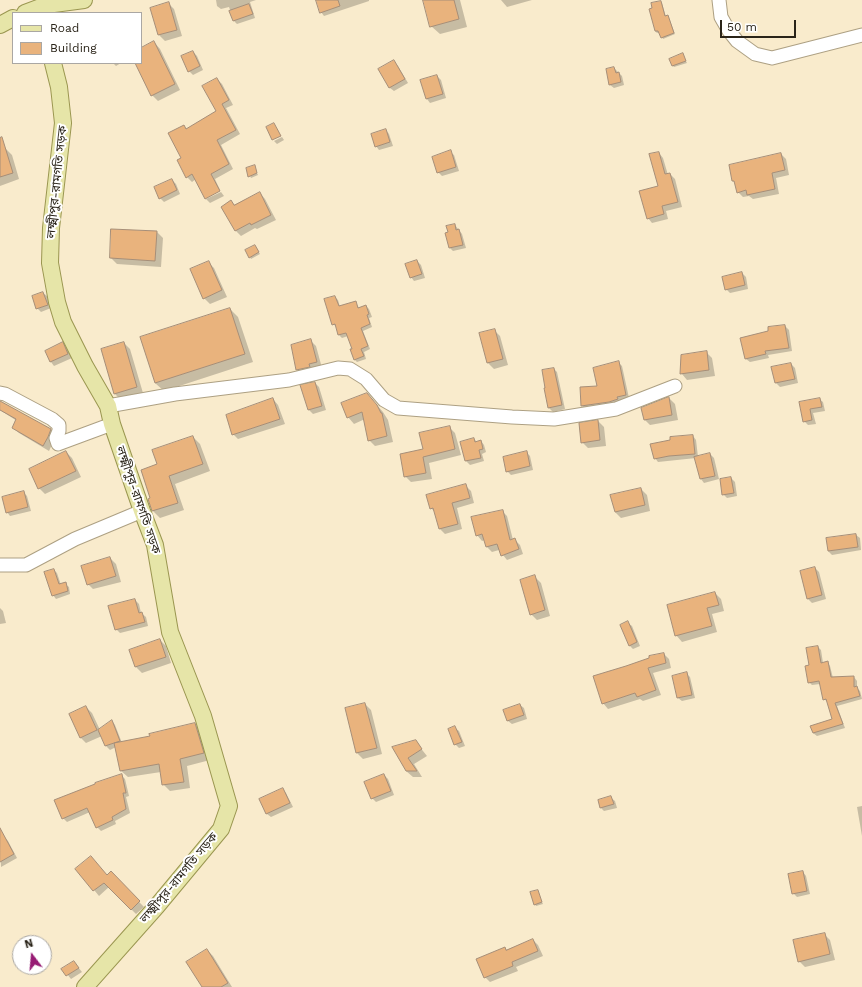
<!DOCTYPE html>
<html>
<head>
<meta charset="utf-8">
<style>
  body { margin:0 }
  #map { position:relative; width:862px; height:987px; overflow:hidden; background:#f9ebcc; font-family:"Work Sans",sans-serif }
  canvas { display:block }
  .legend { position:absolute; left:12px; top:12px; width:130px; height:52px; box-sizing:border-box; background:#fff; border:1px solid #aaa7a3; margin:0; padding:5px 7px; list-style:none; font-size:12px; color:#2a2419 }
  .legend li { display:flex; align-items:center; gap:8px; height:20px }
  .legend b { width:20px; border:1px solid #aaa7a3 }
  .north { position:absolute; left:12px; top:935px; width:40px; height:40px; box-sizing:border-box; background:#fff; border:1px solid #aaa7a3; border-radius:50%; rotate:344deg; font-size:11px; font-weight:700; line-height:16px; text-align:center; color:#2a2419 }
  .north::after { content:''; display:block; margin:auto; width:14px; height:18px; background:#971b74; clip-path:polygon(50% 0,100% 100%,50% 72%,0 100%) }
  .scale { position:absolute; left:720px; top:20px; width:76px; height:18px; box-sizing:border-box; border:2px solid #2a2419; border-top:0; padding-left:5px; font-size:12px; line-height:14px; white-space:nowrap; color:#2a2419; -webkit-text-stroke:3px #fff; paint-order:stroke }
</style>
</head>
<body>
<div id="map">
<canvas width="862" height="987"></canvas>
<ul class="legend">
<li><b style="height:5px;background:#e6e5a8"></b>Road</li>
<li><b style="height:11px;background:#e9b37d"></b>Building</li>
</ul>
<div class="north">N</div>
<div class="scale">50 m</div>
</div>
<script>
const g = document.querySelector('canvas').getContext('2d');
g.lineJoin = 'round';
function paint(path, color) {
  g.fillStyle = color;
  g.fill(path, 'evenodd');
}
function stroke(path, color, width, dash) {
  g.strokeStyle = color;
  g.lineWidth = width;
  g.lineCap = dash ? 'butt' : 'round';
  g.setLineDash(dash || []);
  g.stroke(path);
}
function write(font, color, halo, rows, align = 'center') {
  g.font = font + ' "Work Sans","Noto Sans Bengali",sans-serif';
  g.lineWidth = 4;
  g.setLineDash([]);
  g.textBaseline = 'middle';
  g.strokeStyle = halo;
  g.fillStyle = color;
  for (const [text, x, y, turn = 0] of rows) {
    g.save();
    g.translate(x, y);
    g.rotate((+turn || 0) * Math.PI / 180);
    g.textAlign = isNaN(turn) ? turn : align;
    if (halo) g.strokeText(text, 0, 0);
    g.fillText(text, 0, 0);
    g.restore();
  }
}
paint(new Path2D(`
  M216,0H256L250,2L255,18L237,24L234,21L229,7L221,9L217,6Z
  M317,0H369V1L324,16L321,12Z
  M424,0H460L467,27L440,34L431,26Z
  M501,0H532L507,7Z
  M660,2L662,3L666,17L668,16L669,18L675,34L663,39L660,32L657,33L655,31Z
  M168,3L174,9L182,36L165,41L159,35Z
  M154,42L160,49L180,90L158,101L152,95L136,63H141V49Z
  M193,52L197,56L203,70L193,75L189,71Z
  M682,54L687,63L674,67L672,65Z
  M394,62L398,66L408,83L394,91L390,88L380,70Z
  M113,63H121L116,66Z
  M614,68L622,76L624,85L614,88L610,85L607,70Z
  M437,76L441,80L446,98L430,103L427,99Z
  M217,79L222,84L233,105L226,108L240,134L221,145L233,169L215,179L220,190L206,197L196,179L192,182L187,177L182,159L184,126L187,129L217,111Z
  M386,130L389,134L393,146L379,150L376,146Z
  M282,137L284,140L277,144L274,141Z
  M5,148L12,155L19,179L0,186V150Z
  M450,152L454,155L459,171L442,176L438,172Z
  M659,153L663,158L668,175L670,174L675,179L682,207L666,211L668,219L652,223L648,218L659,187Z
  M781,154L786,159L789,175L776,178L779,194L753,199L749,196L743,197L738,192L736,183L733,181Z
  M254,167L258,175L251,178L247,169Z
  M172,180L176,184L180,194L164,202L160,198Z
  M221,192L224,196L210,203L206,199Z
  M260,193L265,199L276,220L257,229L255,228L241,236L236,231L231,202L235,205Z
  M455,225L462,234L466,248L453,251L450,248L446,234L449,233Z
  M112,230L157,232L163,238L161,267L117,264L111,258Z
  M255,246L260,254L251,259L250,257Z
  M417,261L421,265L425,278L414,281L411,277Z
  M208,262L214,268L227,297L210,304L204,298Z
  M742,273L746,277L748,289L730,293L726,289Z
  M43,293L47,296L51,308L41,312L37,308Z
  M335,297L338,300L340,307L355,302L359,308L366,306L369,309L372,317L369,318L372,327L363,331L370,349L364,352L366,359L357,362L354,359L353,349L348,336L342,338L339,335L337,327L333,324Z
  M230,309L238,317L253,362L164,391L155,383L141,337Z
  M785,326L789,330L792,351L768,355L769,358L750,362L746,359L769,332Z
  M494,330L500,336L508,365L494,369L488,363Z
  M310,340L316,346L322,368L303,376L297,370Z
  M124,343L130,349L143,393L121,400L115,394Z
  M62,344L66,348L72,358L54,366L51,362L46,351Z
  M706,352L712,358L715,376L687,380L682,374V356Z
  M619,363L622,366L629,398L620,400L621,402L586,409L582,406L581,388L599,387Z
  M791,364L795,368L798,383L780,387L776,383Z
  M554,369L557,372L565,409L553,412L549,408L545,389Z
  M315,383L319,387L326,410L313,414L309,410L302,386Z
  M367,394L383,412L388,420L393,442L375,446L369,440L365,419L354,424L348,417Z
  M669,398L675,404L678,420L650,425L644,419Z
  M273,399L278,405L285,424L238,439L233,434Z
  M819,399L823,402L825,411L813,413L816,424L808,425L804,421L800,403Z
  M0,402L48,428L56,436L49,451L19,433L13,427L17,421L0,410Z
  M598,421L604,427L606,446L588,448L582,442Z
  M449,427L455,433L461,455L429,463L432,479L411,482L405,476L424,450Z
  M693,436L696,440L698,457L710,454L714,458L719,479L704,483L701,479L696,458L658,462L655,458Z
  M193,437L200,444L210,471L175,484L184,510L160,518L153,511L149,500L152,499L158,465Z
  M474,439L477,442L481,441L484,445L486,452L482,454L484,461L470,465L466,461L462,442Z
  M66,452L72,458L81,477L45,494L39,488Z
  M526,452L530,456L533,470L511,475L507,471Z
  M731,478L735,482L737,496L727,498L723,494Z
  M466,486L471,491L474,503L457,508L462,529L445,534L440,529L436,513L431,508Z
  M641,489L647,495L650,511L621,518L615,512Z
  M23,492L27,496L31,511L10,516L7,512Z
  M502,511L507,516L513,540H515L520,545L523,554L507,560L499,550L492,552L487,547L485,540L482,541L477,535Z
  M856,535L860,538L861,550L832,555L828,551Z
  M110,558L116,564L121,582L93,589L87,583Z
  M815,568L819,572L826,599L812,603L808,599L801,572Z
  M54,570L57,573L61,585L65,584L69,587L70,594L56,599L53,595Z
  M535,577L541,583L550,616L537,620L531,614Z
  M715,593L721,599L724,611L712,614L717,632L682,642L676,635Z
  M135,600L139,604L141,613L146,617L148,626L120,633L116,629Z
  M0,608L3,611L6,623L0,624Z
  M628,623L632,626L640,646L633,649L630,646Z
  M160,640L166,646L171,663L142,673L136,667Z
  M818,647L821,650L823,663L827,662L830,666L833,678L854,677L857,681V688L860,691L862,699L837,706L845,728L817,736L813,733L812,727L834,720L828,702L824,699L820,684L812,685L809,682L810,666Z
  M664,654L669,659L671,668L653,673L661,695L643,701L640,699L608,709L603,703Z
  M687,674L690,677L695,698L682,701L678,698Z
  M365,704L371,710L382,754L363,759L357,753Z
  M520,705L524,708L527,719L512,724L508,721Z
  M86,707L92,713L100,730L112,721L115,725L122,743L151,737L195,724L202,731L210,760L187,766L190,788L170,791L163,784L161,772L128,777L120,770L116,747L110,750L106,746L102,736L86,743L80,737Z
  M455,728L459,731L465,746L459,748L455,744Z
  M415,741L427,756L414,764L422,777H413L406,771L393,748Z
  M121,775L125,779L129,796L126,797L130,813L115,821L116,824L101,831L97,827L90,812L67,822L63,818L96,784Z
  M384,775L388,779L394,795L376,802L372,798Z
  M282,789L286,793L293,807L271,817L267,814L260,800Z
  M611,798L615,801L617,808L604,811L601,808Z
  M862,806V836L857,807Z
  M4,837L8,841L17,858L1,867L0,839Z
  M77,869L107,876L111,873L144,907L136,914L109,887L99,896Z
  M803,872L806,876L810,894L797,897L793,893Z
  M537,891L543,904L536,906L535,904Z
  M824,934L830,940L835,960L805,967L799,961Z
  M533,940L538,945L543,956L516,967L518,971L490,982L485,977L505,948L507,950Z
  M207,950L213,956L232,987H203Z
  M74,962L82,972L71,979L63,969Z`), '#0003');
const building = new Path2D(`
  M316,0H338L340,6L320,13Z
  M423,0H454L459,19L430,27Z
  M661,1L665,16L668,15L674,33L661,38L658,31H655L649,9L652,8L651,3Z
  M169,2L177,30L158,35L150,8Z
  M249,4L253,14L233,21L229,11Z
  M154,41L175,84L151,96L135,63H141V48Z
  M193,51L200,66L188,72L181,56Z
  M683,53L686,61L672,66L669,59Z
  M394,60L405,79L389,88L378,69Z
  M614,67L616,73L619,72L621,82L609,85L606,69Z
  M437,75L443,94L426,99L420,80Z
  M217,78L229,100L222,104L236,130L217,140L229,164L211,174L220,191L205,199L192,174L186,178L177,160L181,158L168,133L184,125L186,129L216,111L202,86Z
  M274,123L281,136L272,140L266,127Z
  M386,129L390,142L375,147L371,134Z
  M2,137L13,173L0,177V138Z
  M451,150L456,167L437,173L432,157Z
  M659,152L665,174L670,173L678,202L662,206L664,214L647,219L639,191L658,186L649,154Z
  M781,153L785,170L772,173L775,189L747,195L746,190L737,193L734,181H732L729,165Z
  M255,165L257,173L248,177L246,168Z
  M172,179L177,190L159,199L154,187Z
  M260,192L271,215L251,225L250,223L235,231L221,207L231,200L234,205Z
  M455,224L456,230L459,229L463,245L449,248L445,233L448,232L446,226Z
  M111,229L157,231L155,261L110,258Z
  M255,245L259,252L249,258L245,250Z
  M417,260L422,274L410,278L405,264Z
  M209,261L222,290L203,299L190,269Z
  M742,272L745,285L725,290L722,277Z
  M43,292L48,305L36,309L32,296Z
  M335,296L339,306L356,301L358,308L366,305L369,314L367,315L370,324L361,328L368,346L361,349L364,356L354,360L350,349H352L346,333L338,335L335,324L332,325L324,299Z
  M230,308L245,354L155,383L140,337Z
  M785,325L789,348L765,351L766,354L745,359L740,338L768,331V327Z
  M495,329L503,359L487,363L479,333Z
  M311,339L317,362L309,364L310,367L296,370L291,345Z
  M63,342L68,354L50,362L45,351Z
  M124,342L137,387L114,394L101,349Z
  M707,351L709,370L680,374L681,355Z
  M619,361L626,395L617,397L618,399L609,402L581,406L580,387L597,386L593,368Z
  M791,363L795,379L775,383L771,367Z
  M554,368L562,405L548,408L544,388H545L542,370Z
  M315,382L322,406L308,410L300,385Z
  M367,393L377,405L381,413H382L387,436L368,441L362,412L347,418L341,403Z
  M669,397L672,415L644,420L641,408Z
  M273,398L280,419L232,435L226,415Z
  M820,398L822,407L810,409L812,420L803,422L799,402Z
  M0,401L51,429L48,437L43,446L12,428L16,419L0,410Z
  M598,420L600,440L581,443L579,423Z
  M450,426L455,449L423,457L426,473L404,477L400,454L423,449L419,433Z
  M693,435L695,454L669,456L654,459L650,444L670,440V437Z
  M193,436L203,464L169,476L178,503L152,511L148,499L150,498L141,470L157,464L152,450Z
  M474,438L475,442L481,440L483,449L479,450L481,458L465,461L460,442Z
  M66,451L76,471L38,489L29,469Z
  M527,451L530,466L506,472L503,457Z
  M710,453L715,476L700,479L694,457Z
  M731,477L734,493L722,495L720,479Z
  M466,484L470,498L452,503L458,524L439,529L433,508L430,509L426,495Z
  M641,488L645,505L615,512L610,495Z
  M24,491L28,507L6,513L2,497Z
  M503,510L510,540L515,538L519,549L501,556L497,544L486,547L482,534L476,536L471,517Z
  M856,534L858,547L828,551L826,538Z
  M110,557L116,576L87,585L81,566Z
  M815,567L822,595L807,599L800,571Z
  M54,569L59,584L66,582L68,591L52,596L44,572Z
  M535,575L545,610L530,615L520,580Z
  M715,592L719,605L707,608L712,626L675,636L667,605Z
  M135,599L139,613L142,612L145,622L115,630L108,606Z
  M628,621L637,642L629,646L620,625Z
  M160,639L166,657L135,667L129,650Z
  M818,646L821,663L828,661L831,677L854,676V687L857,686L860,696L835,703L843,724L813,733L810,726L832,719L826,699L823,700L819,681L808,683L805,666L809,665L806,648Z
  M664,653L666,663L648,668L656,690L637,697L635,693L602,704L593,676L626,666L649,658V656Z
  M687,672L692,695L677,698L672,676Z
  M365,703L377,748L356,753L345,708Z
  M520,704L524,715L507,721L503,710Z
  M86,706L97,730L80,738L69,714Z
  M112,720L120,741L105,746L98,730Z
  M195,723L204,753L180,759L184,782L162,785L159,764L120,771L114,743L150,736L149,734Z
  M455,726L462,742L454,745L448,729Z
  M416,740L422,749L408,758L417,771H406L392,747Z
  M122,774L126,793H123L126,809L112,817L113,820L96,828L87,808L62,819L54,800L95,784V783Z
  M384,774L391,791L371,799L364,782Z
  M283,788L290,803L266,814L259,799Z
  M611,796L614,804L600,808L598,800Z
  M0,828L14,854L0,862Z
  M91,856L107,875L111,871L140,901L131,910L104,883L93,891L75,869Z
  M803,871L807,891L792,894L788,874Z
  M538,890L542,902L534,905L530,892Z
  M825,933L830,954L798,962L793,940Z
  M533,939L538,951L512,962L513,966L484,978L476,959L505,947L506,950Z
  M207,949L228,983L221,987H202L186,962Z
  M74,961L79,968L66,976L61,969Z`);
paint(building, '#e9b37d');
stroke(building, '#a68e78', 1);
const minor = new Path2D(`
  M719,0L721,17L729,31L737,41L755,54L772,58L862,35
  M0,393L5,394L52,419L59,425V431L56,438L58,444L112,424
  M108,406L175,394L289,380L338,368L350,369L366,379L384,400L398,408L512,417L554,419L616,409L675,386
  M0,565H26L75,539L142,511`);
const major = new Path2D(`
  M25,13L46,5L84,0
  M0,25L13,18
  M53,63L59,87L63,123L51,228L50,263L57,302L63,322L85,366L108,406L112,424L142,511L155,545L170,632L203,716L229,806L221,829L157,906L85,987`);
stroke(minor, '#ada083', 15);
stroke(major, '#9a9650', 18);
stroke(minor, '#fff', 13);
stroke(major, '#e6e5a8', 16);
write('12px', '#2a2419', '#fff', [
  ["লক্ষ্মীপুর-রামগতি সড়ক",57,182,-84],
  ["লক্ষ্মীপুর-রামগতি সড়ক",138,500,71],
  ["লক্ষ্মীপুর-রামগতি সড়ক",179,878,-50]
]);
</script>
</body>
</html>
